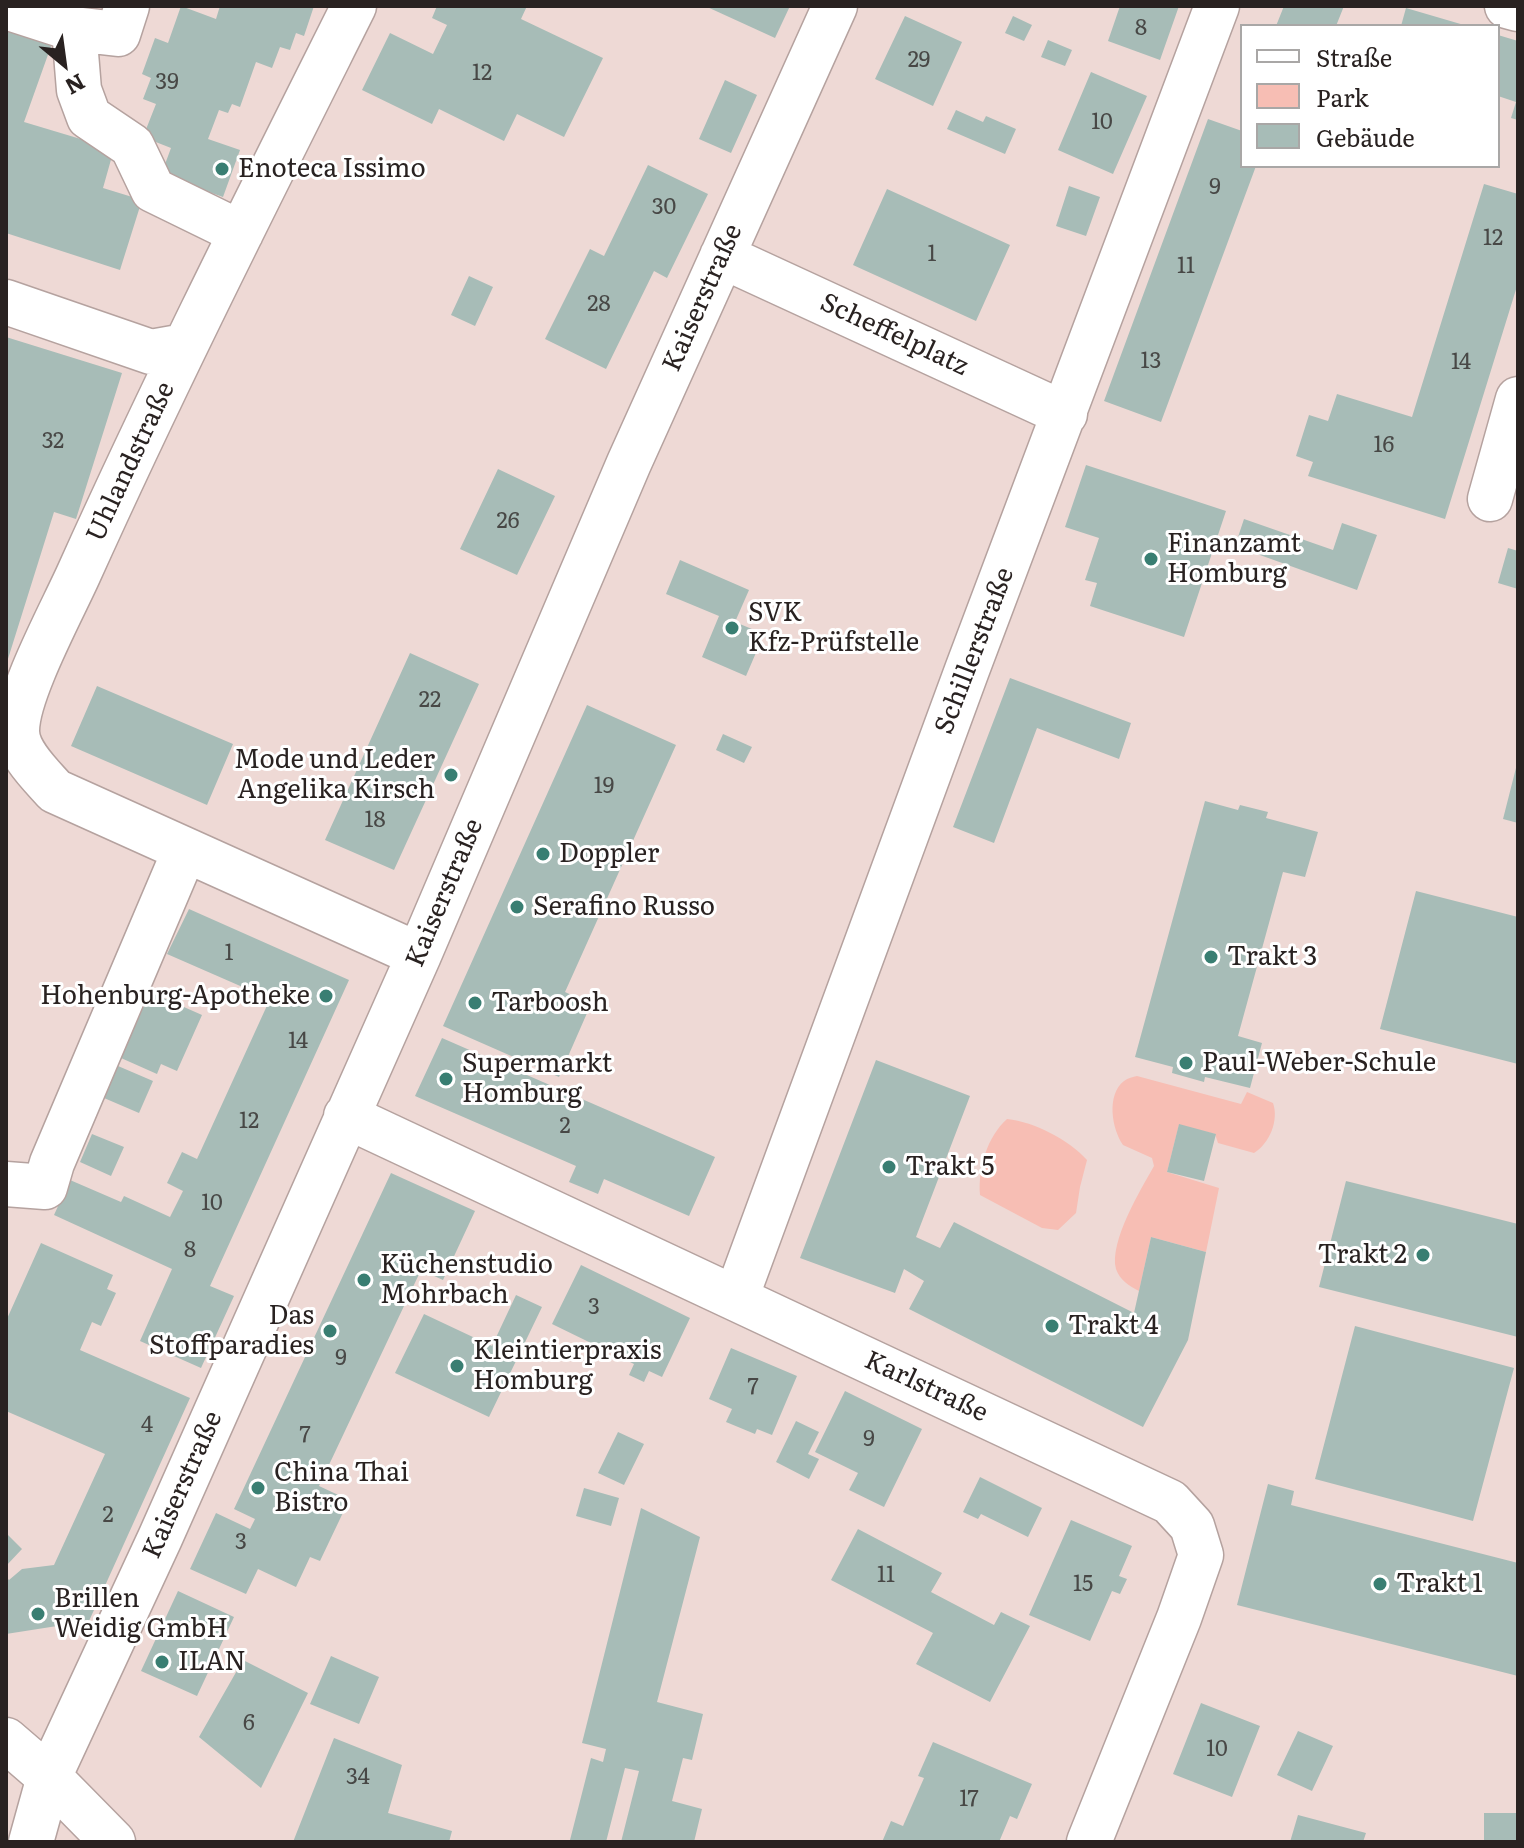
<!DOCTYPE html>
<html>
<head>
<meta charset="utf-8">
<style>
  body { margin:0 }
  #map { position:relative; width:1524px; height:1848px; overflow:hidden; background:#eed9d5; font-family:Literata,serif }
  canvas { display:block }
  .frame { position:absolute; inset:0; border:8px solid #292221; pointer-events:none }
  .legend { position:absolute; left:1240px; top:24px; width:260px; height:144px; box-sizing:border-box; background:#fff; border:2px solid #a9a7a6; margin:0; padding:10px 14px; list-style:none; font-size:24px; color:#292221 }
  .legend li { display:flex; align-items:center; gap:16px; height:40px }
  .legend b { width:40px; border:2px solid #a9a7a6 }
  .north { position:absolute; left:24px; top:24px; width:80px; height:80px; -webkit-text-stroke:6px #fff; paint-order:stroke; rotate:151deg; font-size:22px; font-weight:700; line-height:32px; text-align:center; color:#292221 }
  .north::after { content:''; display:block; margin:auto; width:28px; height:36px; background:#292221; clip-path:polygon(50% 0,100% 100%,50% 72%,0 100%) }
</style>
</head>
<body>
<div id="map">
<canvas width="1524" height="1848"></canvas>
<div class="frame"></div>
<ul class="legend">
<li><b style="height:10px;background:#fff"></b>Straße</li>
<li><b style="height:22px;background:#f7beb4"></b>Park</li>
<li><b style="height:22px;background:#a7bcb7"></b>Gebäude</li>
</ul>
<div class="north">N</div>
</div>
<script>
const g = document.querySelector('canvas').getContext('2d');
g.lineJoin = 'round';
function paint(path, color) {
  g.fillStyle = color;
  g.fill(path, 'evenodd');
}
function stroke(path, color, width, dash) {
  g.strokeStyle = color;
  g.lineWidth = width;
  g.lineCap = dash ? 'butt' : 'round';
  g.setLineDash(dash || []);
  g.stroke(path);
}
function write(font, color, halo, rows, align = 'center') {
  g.font = font + ' Literata,serif';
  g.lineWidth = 6;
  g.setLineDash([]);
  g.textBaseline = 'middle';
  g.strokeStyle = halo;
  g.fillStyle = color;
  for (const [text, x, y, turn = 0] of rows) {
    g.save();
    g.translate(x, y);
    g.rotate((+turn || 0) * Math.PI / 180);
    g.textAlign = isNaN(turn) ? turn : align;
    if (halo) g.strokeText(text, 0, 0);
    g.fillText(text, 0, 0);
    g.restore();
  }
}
paint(new Path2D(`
  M1137,1076L1241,1104L1247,1092L1273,1103C1279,1120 1270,1143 1254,1153L1218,1143L1215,1134L1179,1125L1167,1172L1219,1188L1206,1252L1151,1237L1139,1291C1129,1286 1120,1280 1116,1269C1109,1242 1141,1189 1154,1166L1152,1158L1123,1145C1112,1129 1106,1095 1124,1081C1128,1078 1133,1077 1137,1076Z
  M1007,1119C1035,1122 1069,1140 1087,1160L1080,1187L1076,1213L1058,1230L1042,1228L980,1195C978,1168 987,1137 1007,1119Z`), '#f7beb4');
paint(new Path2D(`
  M181,6L216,19L220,6H314L304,36L296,33L290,50L280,47L272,68L256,62L240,107L232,104L228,113L219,110L208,139L240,150L223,197L161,175L171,148L143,137L156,104L143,99L151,78L142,74L155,38L168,43Z
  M437,6H527L521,19L603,58L564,137L517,114L504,141L439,109L432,124L362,90L390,33L433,54L447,25L432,18Z
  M705,6H790L775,38Z
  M1120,6H1179L1160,60L1108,41Z
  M1284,6H1344L1336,26H1276Z
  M1406,8L1464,25V26H1401Z
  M905,16L962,42L933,106L875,79Z
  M1013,16L1032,25L1024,41L1005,33Z
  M6,18L55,35L24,122L114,149L103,188L142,200L120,270L6,233Z
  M1498,35L1518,41V120L1511,118L1516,102L1498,96Z
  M1048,40L1072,50L1065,66L1041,57Z
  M1091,72L1147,96L1113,174L1058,150Z
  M725,80L757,95L731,153L699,139Z
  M956,110L983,122L986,116L1016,129L1005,154L947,129Z
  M1208,119L1242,131V166H1256L1161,422L1104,401Z
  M648,165L708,194L667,278L654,271L606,369L545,339L590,249L604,256Z
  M1484,184L1518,194V283L1445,519L1308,476L1313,462L1296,456L1309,415L1328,421L1337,394L1412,417Z
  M1069,186L1100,197L1086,236L1056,226Z
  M887,189L1010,245L976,321L853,265Z
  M469,276L493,287L475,326L451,315Z
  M6,337L122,373L76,519L54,512L7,662Z
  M1086,465L1226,511L1184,637L1090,606L1097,583L1085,580L1099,538L1065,527Z
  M498,469L555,496L517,575L460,549Z
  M1244,519L1333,550L1342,523L1377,535L1357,590L1235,546Z
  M1508,548L1518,551V589L1498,583Z
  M680,560L749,590L735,622L764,634L746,676L702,657L719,616L666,594Z
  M410,653L479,684L394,870L325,840Z
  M1010,678L1131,723L1119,759L1037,728L994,843L953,827Z
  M97,686L233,744L207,805L71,746Z
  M587,705L676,745L565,992L591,1004L559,1077L443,1026Z
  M723,734L752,747L744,763L716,750Z
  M1517,764H1518V823L1503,819Z
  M1205,801L1238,810L1240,805L1268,812L1266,818L1318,832L1305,877L1283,872L1238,1036L1262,1043L1250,1088L1205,1077L1204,1082L1172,1073L1173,1067L1135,1057Z
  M1416,891L1518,917V1064L1380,1029Z
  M189,909L349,980L210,1286L234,1296L201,1368L140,1341L172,1269L54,1215L70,1180L121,1202L124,1196L170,1217L183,1191L167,1183L182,1152L197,1159L270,999L167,954Z
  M150,992L202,1015L177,1071L161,1064L157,1074L121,1058Z
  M442,1038L715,1157L689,1216L604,1179L598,1194L569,1182L576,1166L415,1096Z
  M876,1060L970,1096L916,1237L940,1248L954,1222L1134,1313L1151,1237L1206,1252L1188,1340L1143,1427L909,1309L924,1281L904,1269L895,1293L800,1258Z
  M118,1066L153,1081L139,1113L104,1098Z
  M1179,1124L1216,1134L1204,1181L1167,1172Z
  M92,1134L124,1147L111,1176L80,1162Z
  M391,1173L475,1211L443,1280L421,1270L319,1486L349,1500L320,1561L310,1557L296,1587L258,1569L246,1594L190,1569L216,1513L250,1529L255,1519L234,1509Z
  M1346,1181L1518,1224V1337L1319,1287Z
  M41,1243L113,1275L107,1289L116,1293L101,1326L92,1322L80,1350L190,1398L89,1621L6,1634V1577L9,1580L22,1569L54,1565L105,1454L6,1411V1321Z
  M581,1265L690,1318L662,1377L649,1371L644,1382L629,1375L634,1364L552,1324Z
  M516,1295L542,1307L489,1417L395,1373L424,1314L492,1346Z
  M1355,1326L1514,1368L1473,1521L1315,1479Z
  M731,1348L797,1376L772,1435L757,1429L755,1434L726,1422L732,1409L709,1399Z
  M845,1391L922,1429L884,1507L849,1490L858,1473L815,1452Z
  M796,1421L819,1432L808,1454L819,1459L809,1479L776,1462Z
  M618,1432L644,1444L624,1485L598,1473Z
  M980,1477L1042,1508L1028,1537L981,1514L978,1519L963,1512Z
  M1268,1484L1294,1491L1291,1505L1518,1563V1676L1237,1605Z
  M584,1488L619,1498L611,1526L576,1516Z
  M641,1508L700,1537L657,1702L703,1714L692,1760L683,1758L672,1801L702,1809L694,1842H621L639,1771L625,1768L606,1842H580L570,1840L591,1758L603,1762L606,1749L582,1743Z
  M1071,1520L1132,1546L1119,1576L1127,1579L1120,1594L1112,1591L1090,1641L1029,1615Z
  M858,1529L942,1573L931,1592L994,1625L1001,1612L1030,1626L990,1702L916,1664L933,1633L831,1580Z
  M6,1533L22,1549L6,1566Z
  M178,1591L234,1617L197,1696L141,1671Z
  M331,1656L379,1677L359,1724L310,1704Z
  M243,1660L308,1693L261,1788L199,1737Z
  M1201,1703L1260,1726L1232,1797L1173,1774Z
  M1298,1731L1333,1746L1312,1791L1277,1775Z
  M334,1738L402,1765L388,1813L452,1831L449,1842H293Z
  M933,1742L1032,1784L1017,1819L1010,1816L999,1842H882L891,1821L903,1826L924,1778L918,1776Z
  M1484,1813H1518V1842H1484Z
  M1298,1815L1366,1833L1363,1842H1290Z`), '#a7bcb7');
const minor = new Path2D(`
  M127,6L118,34L74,29L79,90L89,117L132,146L153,190L241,233
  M354,6C260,194 165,382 79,573C62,611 17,693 17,731C17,753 41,775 55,791L419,955
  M1507,6L1518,9
  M6,7L74,29
  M722,256L1065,414
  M6,302L151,352L185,346
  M1490,499L1518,399
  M346,1116L1170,1502L1192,1526L1201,1555L1179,1618L1089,1842
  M6,1184L45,1187L52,1163L185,850
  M736,1298L967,670L1217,6
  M6,1740L49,1777L113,1842
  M31,1842L49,1777L160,1538L419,955L629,463L835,6`);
stroke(minor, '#b5a29f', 47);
stroke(minor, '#fff', 44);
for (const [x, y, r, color] of [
  [222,169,8,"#397e72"],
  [1151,559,8,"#397e72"],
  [732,628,8,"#397e72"],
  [451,775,8,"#397e72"],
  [543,854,8,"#397e72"],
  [517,907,8,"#397e72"],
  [1211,957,8,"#397e72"],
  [326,996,8,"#397e72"],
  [475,1003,8,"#397e72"],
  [1186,1063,8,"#397e72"],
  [446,1079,8,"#397e72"],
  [889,1167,8,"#397e72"],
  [1423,1255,8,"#397e72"],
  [364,1280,8,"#397e72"],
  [1052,1326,8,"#397e72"],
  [330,1331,8,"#397e72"],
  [457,1366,8,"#397e72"],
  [258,1488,8,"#397e72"],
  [1380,1584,8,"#397e72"],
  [38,1614,8,"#397e72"],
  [162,1662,8,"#397e72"]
]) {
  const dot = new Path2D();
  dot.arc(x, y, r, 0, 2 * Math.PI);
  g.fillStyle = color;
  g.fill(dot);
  stroke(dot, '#fff', 3);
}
write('22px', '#484846', null, [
  ["8",1141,29],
  ["29",919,61],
  ["12",482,74],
  ["39",167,83],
  ["10",1102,123],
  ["9",1215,188],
  ["30",664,208],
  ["12",1493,239],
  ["1",932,255],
  ["11",1186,267],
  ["28",599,305],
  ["13",1151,362],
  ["14",1461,363],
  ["32",53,442],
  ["16",1384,446],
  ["26",508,522],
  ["22",430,701],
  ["19",604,787],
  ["18",375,821],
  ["1",229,954],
  ["14",298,1042],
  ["12",249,1122],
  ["2",565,1127],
  ["10",212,1204],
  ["8",190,1251],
  ["3",594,1308],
  ["9",341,1359],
  ["7",753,1388],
  ["4",147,1426],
  ["7",305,1436],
  ["9",869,1440],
  ["2",108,1516],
  ["3",241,1543],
  ["11",886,1576],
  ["15",1083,1585],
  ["6",249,1724],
  ["10",1217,1750],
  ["34",358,1778],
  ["17",969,1800]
]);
write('26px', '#292221', '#fff', [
  ["Enoteca Issimo",238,169],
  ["Finanzamt",1167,544],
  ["Homburg",1167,574],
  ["SVK",748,613],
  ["Kfz-Prüfstelle",748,643],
  ["Mode und Leder",435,760,"right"],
  ["Angelika Kirsch",435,790,"right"],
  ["Doppler",559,854],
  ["Serafino Russo",533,907],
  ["Trakt 3",1227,957],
  ["Hohenburg-Apotheke",310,996,"right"],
  ["Tarboosh",491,1003],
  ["Paul-Weber-Schule",1202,1063],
  ["Supermarkt",462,1064],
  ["Homburg",462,1094],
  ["Trakt 5",905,1167],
  ["Trakt 2",1407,1255,"right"],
  ["Küchenstudio",380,1265],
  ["Mohrbach",380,1295],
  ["Das",314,1316,"right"],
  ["Stoffparadies",314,1346,"right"],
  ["Trakt 4",1068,1326],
  ["Kleintierpraxis",473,1351],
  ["Homburg",473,1381],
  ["China Thai",274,1473],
  ["Bistro",274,1503],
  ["Trakt 1",1396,1584],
  ["Brillen",54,1599],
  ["Weidig GmbH",54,1629],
  ["ILAN",178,1662]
], 'left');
write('26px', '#292221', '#fff', [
  ["Kaiserstraße",703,298,-66],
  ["Scheffelplatz",894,335,25],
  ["Uhlandstraße",131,462,-65],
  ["Schillerstraße",975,651,-69],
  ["Kaiserstraße",445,893,-67],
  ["Karlstraße",926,1387,25],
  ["Kaiserstraße",183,1485,-66]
]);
</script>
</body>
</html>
